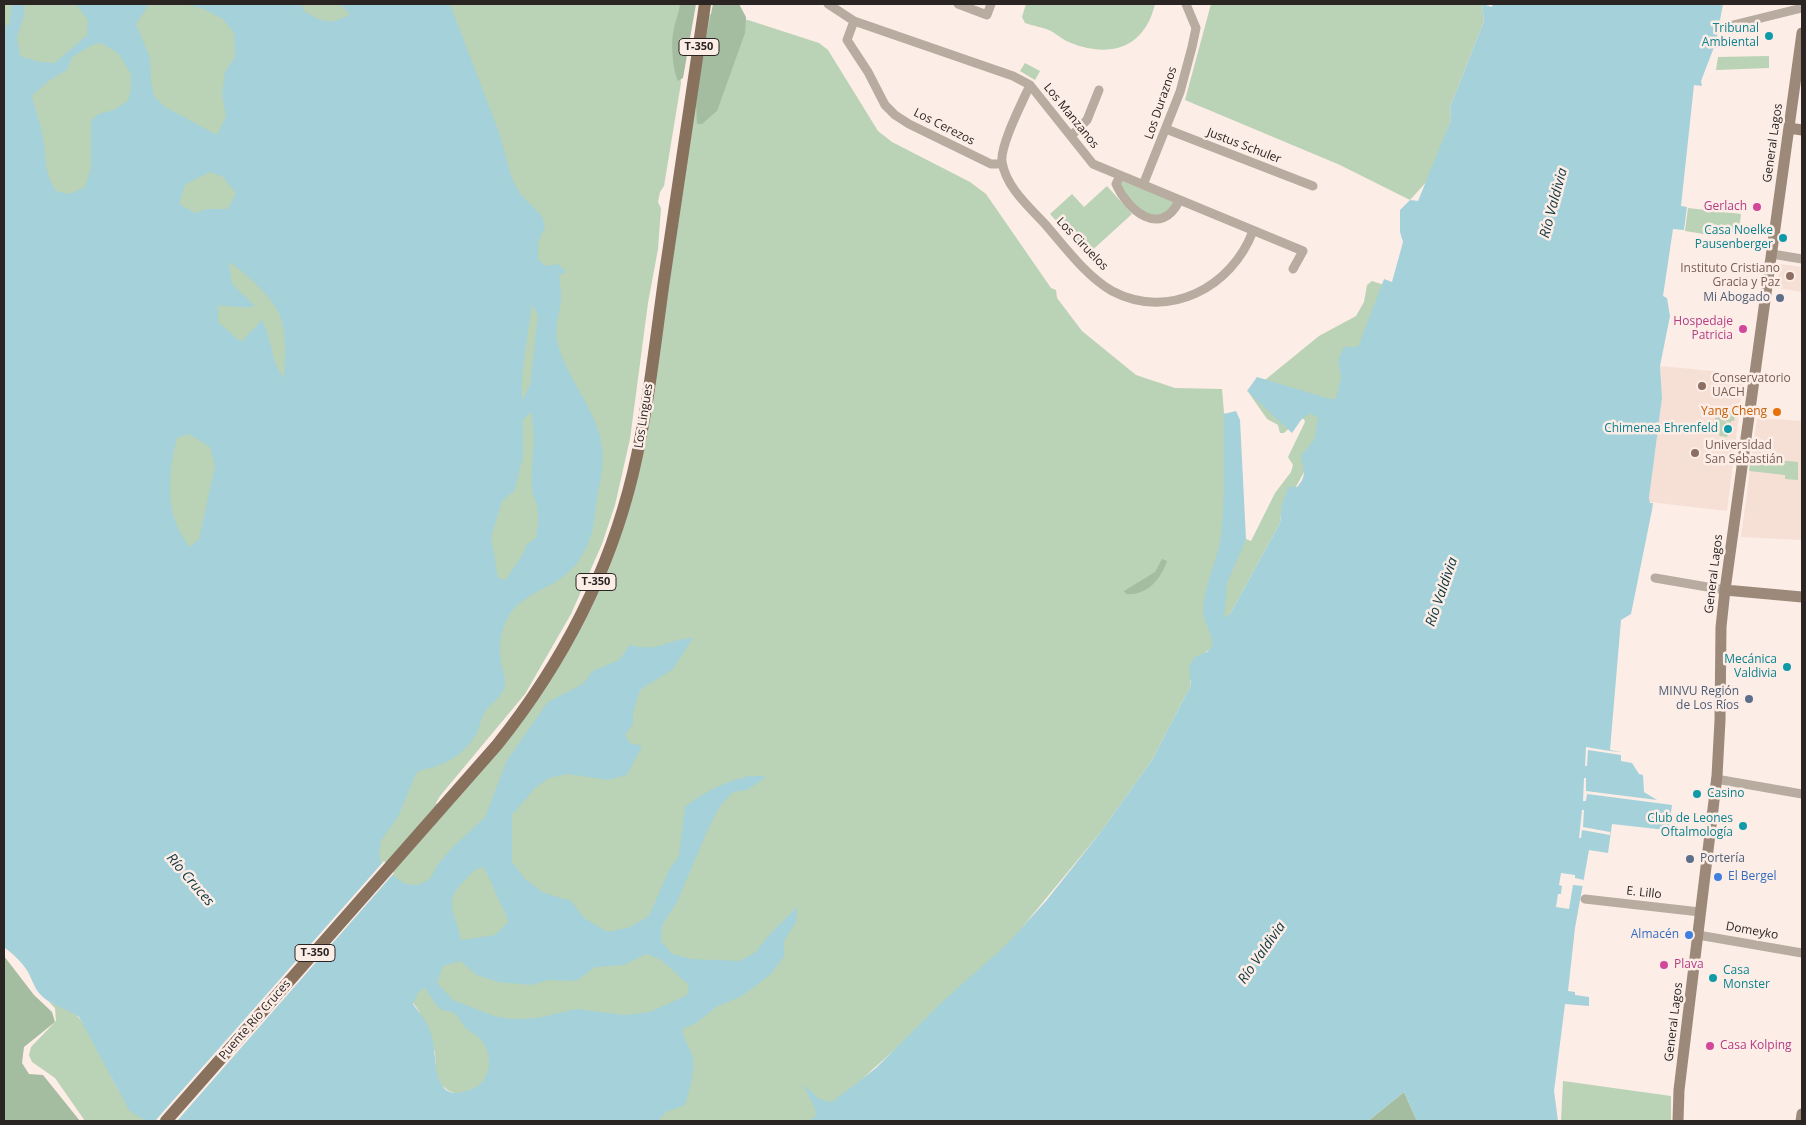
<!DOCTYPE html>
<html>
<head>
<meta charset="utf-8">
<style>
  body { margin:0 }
  #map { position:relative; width:1806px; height:1125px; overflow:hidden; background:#fcede7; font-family:"Open Sans",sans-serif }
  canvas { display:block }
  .frame { position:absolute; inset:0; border:5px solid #2a2523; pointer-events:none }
</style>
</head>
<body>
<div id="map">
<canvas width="1806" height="1125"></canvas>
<div class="frame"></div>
</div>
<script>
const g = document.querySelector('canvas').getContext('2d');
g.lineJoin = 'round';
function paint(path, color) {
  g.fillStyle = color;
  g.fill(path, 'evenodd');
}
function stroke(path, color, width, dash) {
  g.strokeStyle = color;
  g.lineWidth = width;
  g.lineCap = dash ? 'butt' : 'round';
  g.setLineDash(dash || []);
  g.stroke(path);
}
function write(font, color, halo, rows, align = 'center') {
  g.font = font + ' "Open Sans",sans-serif';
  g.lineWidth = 5;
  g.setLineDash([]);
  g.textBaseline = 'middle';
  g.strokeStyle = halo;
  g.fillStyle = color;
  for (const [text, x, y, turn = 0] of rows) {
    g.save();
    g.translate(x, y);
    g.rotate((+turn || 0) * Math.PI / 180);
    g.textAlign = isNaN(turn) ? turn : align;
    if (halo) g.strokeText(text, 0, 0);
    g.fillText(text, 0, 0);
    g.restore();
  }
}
paint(new Path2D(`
  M1780,264L1802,267V292L1777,288Z
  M1660,366L1744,374L1727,511L1649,502L1652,469L1662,398Z
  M1757,418L1802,421V540L1741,537Z`), '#f6e0d6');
paint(new Path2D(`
  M4,4H687L679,66L681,83L664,186L660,192L658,202L661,208L658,249L648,303L630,439L615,505L602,544L571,614L525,694L440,796L436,803L441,809L564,650L626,500L708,14L748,20L819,43L828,50L878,131L892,142L970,182L986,194L1051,288L1056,290L1057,298L1082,331L1136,375L1175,388L1222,389L1224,413L1229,415L1243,545L1246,539L1251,541L1275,493L1291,472L1293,465L1288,457L1305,422L1304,419L1300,418L1284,433H1280L1278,425L1267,419L1249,393L1319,336L1356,316L1364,302L1367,285L1372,281L1384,285L1349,390L1281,514L1280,523L1230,614C1220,621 1213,634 1212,647L1206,652L1190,681L1191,685L1152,760L1100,833L996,959L815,1121H486L460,1095L449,1091L441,1085L436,1072L435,1052L419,1011L4,437Z
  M1026,4H1155C1145,47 1111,59 1071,43C1063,40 1058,35 1051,31C1043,27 1033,26 1025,23L1022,17Z
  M1211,4H1482L1484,21L1450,107L1451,120L1428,180L1410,200L1340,165L1185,100Z
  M1769,56V68L1716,70L1718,57Z
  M1025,63L1040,71L1035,80L1020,71Z
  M1122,181L1174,202L1166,215H1144L1119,186Z
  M1107,186L1132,214L1087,255L1050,214L1072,194L1084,207Z
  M1688,208L1741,214L1739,233L1711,229L1710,235L1685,231Z
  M1713,408L1736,411L1734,421H1731V423L1725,421L1732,428L1727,437L1720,436L1716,431L1713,434L1716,413L1713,412Z
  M1751,454L1767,456V459L1798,462V480L1785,479V475L1749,471Z
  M49,1002C60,1006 72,1009 79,1018C105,1049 110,1094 145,1121H85L55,1078L32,1062L29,1055L31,1047L56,1021L55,1008Z
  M1563,1081L1671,1096V1121H1561Z`), '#bad2b5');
paint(new Path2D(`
  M680,4H696L683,78L678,81C673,70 671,46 673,34C674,24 679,14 680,4Z
  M713,4H739L746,17L745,33L717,111L702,124H697L696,101L702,57Z
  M1162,559L1167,561C1161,579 1147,596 1126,594L1124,591L1155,572Z
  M4,956L34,995L52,1012L55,1022L24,1047L22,1063L29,1074L43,1075L80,1121H4Z
  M1404,1092L1417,1121H1368Z`), '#a4bca0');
paint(new Path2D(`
  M12,4H25L24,15L17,37L20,56L40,62L55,63L87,35L88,20L76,4H149L136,24L150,58L151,82L154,96L165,107L217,135L226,116L222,95L225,72L235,57L234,33L223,19L204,9L185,4H302L304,11C322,22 331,26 350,14L340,4H450L499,132L512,179L521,195L542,216L545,227L538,242V259L545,266L558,264L566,272L559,275C560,284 562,293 561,301C559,314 555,325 557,339C564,377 598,410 602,447C604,466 600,481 597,499C593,523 595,534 581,557C562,590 523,588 507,619C500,633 499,647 501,663C502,669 505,675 505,681C504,699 492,700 485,712C480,719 480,729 475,736C465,752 451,761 434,767C427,769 422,769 416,773L398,817L381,840L379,854L380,860L389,873L405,884L418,885L430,879L438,864L452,848L485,817L507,760L548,702L583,684L593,671L619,660L630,645C660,653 667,639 693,638L673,669L640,690L633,712V724L625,735L630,743L642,746L627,775L608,780L568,774L549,778L535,788L512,815V862L525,879L544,893L571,901L584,918L608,932L630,927L649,916L670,868L679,856L685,807C701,793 745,770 766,777L747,790L733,792L720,806L708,829L677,902L662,925L661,941L672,954L691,959L740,961L756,952L770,934L797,907L796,922L784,941V956L771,974L742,996L716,1007L696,1023L682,1029C683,1040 691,1048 693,1058C695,1073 689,1091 685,1105L666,1112L658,1121H145L129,1110L79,1017C67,1008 48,1005 39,993C34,987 32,979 28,972C22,962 13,954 4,947V26L9,25ZM101,43L118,53L131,74V88L128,101L114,110L98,114L91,121V168L85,187L69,194L56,191C43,171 47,159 43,138C41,124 35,110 32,96L48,81L67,70L72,57L92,45ZM209,172L222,176L236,193L228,209H208L195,213L179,204L185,185ZM229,262C244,271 275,300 280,316C287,335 285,359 284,378C271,363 272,338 262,320L241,342L218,322V306C231,305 242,309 255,306L232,284ZM532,304L538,316L530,385L522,401V374ZM531,412C537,438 530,465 532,491C533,496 536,501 537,506C539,517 538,527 536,538L527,544C523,558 513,567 506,580L498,578L491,537L502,501L515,490L523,456V420ZM189,434L210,447L215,466L199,539L190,547C164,515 167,477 177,438ZM483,867C490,877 492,885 497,896C501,906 506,911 508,922L495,935L461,940C456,913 442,902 464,881C471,874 473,869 483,867ZM646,954L660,959L689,985L687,995L650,1012L625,1015L577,1009L537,1018L511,1019L494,1016L453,1000L437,983L443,966L460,961L477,975L498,982L531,985L549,980L576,981L595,967L624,965ZM425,988C429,994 435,1005 441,1009C445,1012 451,1010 455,1014C460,1018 462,1025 467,1029C472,1033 478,1036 482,1041C494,1056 491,1082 472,1089C429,1107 439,1058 431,1033C427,1022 420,1013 413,1004L418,992Z
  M1482,4L1492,7L1493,4H1723L1716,42L1701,81L1702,86L1694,85L1681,206L1687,207L1684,230L1673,229L1663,296L1667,298L1670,316L1660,366L1662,398L1649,498L1650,503H1653L1652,510L1631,614L1621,620L1610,750L1621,752V761L1632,763L1639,774L1643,775L1644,792L1657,800V803L1672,805L1669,828L1666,830L1612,824L1608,853L1589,850L1575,928L1568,991L1575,992V995L1589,997V1006L1565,1004L1554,1091L1558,1121H1417L1404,1092L1368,1121H809L816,1116L815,1109L803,1084L819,1099L832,1102L876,1068L943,1001L1006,945L1046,901L1100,833L1152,760L1191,685L1189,666L1195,657L1207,652L1212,646C1213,631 1202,622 1203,607C1205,583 1218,560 1221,536C1226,496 1223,455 1224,414L1236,411L1240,420L1246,539L1227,583L1224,618L1230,614L1280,523L1282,505L1288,487H1297C1307,477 1304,469 1301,456L1314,440L1318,418L1310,413L1301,420L1292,433L1247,391L1257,377L1330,399H1336L1341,377L1338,360L1344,347H1358L1384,279L1392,282L1403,242L1400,232V210L1410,200L1418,201L1451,120L1450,107L1484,21Z`), '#a5d1da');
paint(new Path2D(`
  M1586,747L1610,751L1621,752V755L1588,750L1587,766H1585Z
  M1584,778H1586V791L1657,800V803L1587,794L1586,801H1583Z
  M1582,810H1584L1583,827L1610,832V835L1582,830L1581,838H1579Z
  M384,861L394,873L177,1121H155Z
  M1561,873L1575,875V878L1584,880L1583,886L1573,885L1569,909L1556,907L1558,894H1561L1562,886L1559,885Z`), '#fcede7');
stroke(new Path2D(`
  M828,4L854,21L1013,76L1030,85L1093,164L1303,251L1293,269
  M958,4L987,15L991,4
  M854,21L847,40L868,72L885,105L895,115L909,124L991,164H1002
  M1729,26L1802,8
  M1030,85C1022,103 1000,145 1002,162C1006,187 1029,207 1045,224C1064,246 1086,276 1112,291C1169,321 1232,287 1253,231
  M1166,129L1313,186
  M1072,135L1087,120L1099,90
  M1120,176L1116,184C1128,211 1161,238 1179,201
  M1143,185L1180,92L1192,47L1196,28L1186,4
  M1772,254L1802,259
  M1655,578L1725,590
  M1716,779L1802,794
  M1585,899L1700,912
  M1698,935L1802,953`), '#b8aba0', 9);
stroke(new Path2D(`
  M1789,128L1802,130
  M1725,590L1802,597
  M1678,1121L1679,1090L1717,776L1720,720L1721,627L1725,590L1802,33
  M1801,1121L1802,1114`), '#9c8979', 11);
stroke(new Path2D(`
  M166,1121L497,745C561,665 609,573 633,473C648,410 655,344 664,280C678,188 692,96 705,4`), '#88715d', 12);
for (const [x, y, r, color] of [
  [1769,36,5,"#0f9aa8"],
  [1757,207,5,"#d1479c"],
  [1783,238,5,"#0f9aa8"],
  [1790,276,5,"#8d6e63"],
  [1780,298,5,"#5c6f8a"],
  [1743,329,5,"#d1479c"],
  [1702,386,5,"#8d6e63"],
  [1777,412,5,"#e8710a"],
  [1728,429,5,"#0f9aa8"],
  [1695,453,5,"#8d6e63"],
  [1787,667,5,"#0f9aa8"],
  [1749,699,5,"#5c6f8a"],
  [1697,794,5,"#0f9aa8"],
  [1743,826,5,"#0f9aa8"],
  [1690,859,5,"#5c6f8a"],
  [1718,877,5,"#3f7fe0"],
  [1689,935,5,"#3f7fe0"],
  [1664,965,5,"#d1479c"],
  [1713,978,5,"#0f9aa8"],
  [1710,1046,5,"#d1479c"]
]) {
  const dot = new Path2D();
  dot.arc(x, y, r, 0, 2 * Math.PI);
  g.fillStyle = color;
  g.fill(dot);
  stroke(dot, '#fcede7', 2);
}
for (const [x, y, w] of [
  [699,47,40],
  [596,582,40],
  [315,953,40]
]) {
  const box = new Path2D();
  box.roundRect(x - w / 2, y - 8.5, w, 17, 4);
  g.fillStyle = '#fcede7';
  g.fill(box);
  stroke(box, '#2a2523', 1);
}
write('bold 11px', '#2a2523', null, [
  ["T-350",699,47],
  ["T-350",596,582],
  ["T-350",315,953]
]);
write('12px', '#0d838f', '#fcede7', [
  ["Tribunal",1759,29],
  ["Ambiental",1759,43],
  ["Casa Noelke",1773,231],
  ["Pausenberger",1773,245],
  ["Chimenea Ehrenfeld",1718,429],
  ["Mecánica",1777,660],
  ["Valdivia",1777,674],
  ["Casino",1707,794,"left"],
  ["Club de Leones",1733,819],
  ["Oftalmología",1733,833],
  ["Casa",1723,971,"left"],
  ["Monster",1723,985,"left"]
], 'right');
write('12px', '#2a2523', '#fcede7', [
  ["Los Duraznos",1161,103,-71],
  ["Los Manzanos",1071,116,51],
  ["Los Cerezos",944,127,27],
  ["General Lagos",1773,143,-82],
  ["Justus Schuler",1244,146,21],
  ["Los Ciruelos",1082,244,46],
  ["Los Lingues",644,416,-81],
  ["General Lagos",1714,574,-83],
  ["E. Lillo",1644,893,6],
  ["Domeyko",1752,931,10],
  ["Puente Río Cruces",255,1020,-49],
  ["General Lagos",1674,1022,-83]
]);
write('12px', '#b23c85', '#fcede7', [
  ["Gerlach",1747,207],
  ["Hospedaje",1733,322],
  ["Patricia",1733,336],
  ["Plava",1674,965,"left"],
  ["Casa Kolping",1720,1046,"left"]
], 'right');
write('12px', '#785e54', '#fcede7', [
  ["Instituto Cristiano",1780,269,"right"],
  ["Gracia y Paz",1780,283,"right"],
  ["Conservatorio",1712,379],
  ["UACH",1712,393],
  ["Universidad",1705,446],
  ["San Sebastián",1705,460]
], 'left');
write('12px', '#4e5e75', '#fcede7', [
  ["Mi Abogado",1770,298],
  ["MINVU Región",1739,692],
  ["de Los Ríos",1739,706],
  ["Portería",1700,859,"left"]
], 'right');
write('12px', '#c56008', '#fcede7', [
  ["Yang Cheng",1767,412]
], 'right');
write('12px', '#366cbe', '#fcede7', [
  ["El Bergel",1728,877],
  ["Almacén",1679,935,"right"]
], 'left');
write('italic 14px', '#0f3840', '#fcede7', [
  ["Río Valdivia",1554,203,-75],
  ["Río Valdivia",1442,592,-71],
  ["Río Cruces",190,880,49],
  ["Río Valdivia",1262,953,-55]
]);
</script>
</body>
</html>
